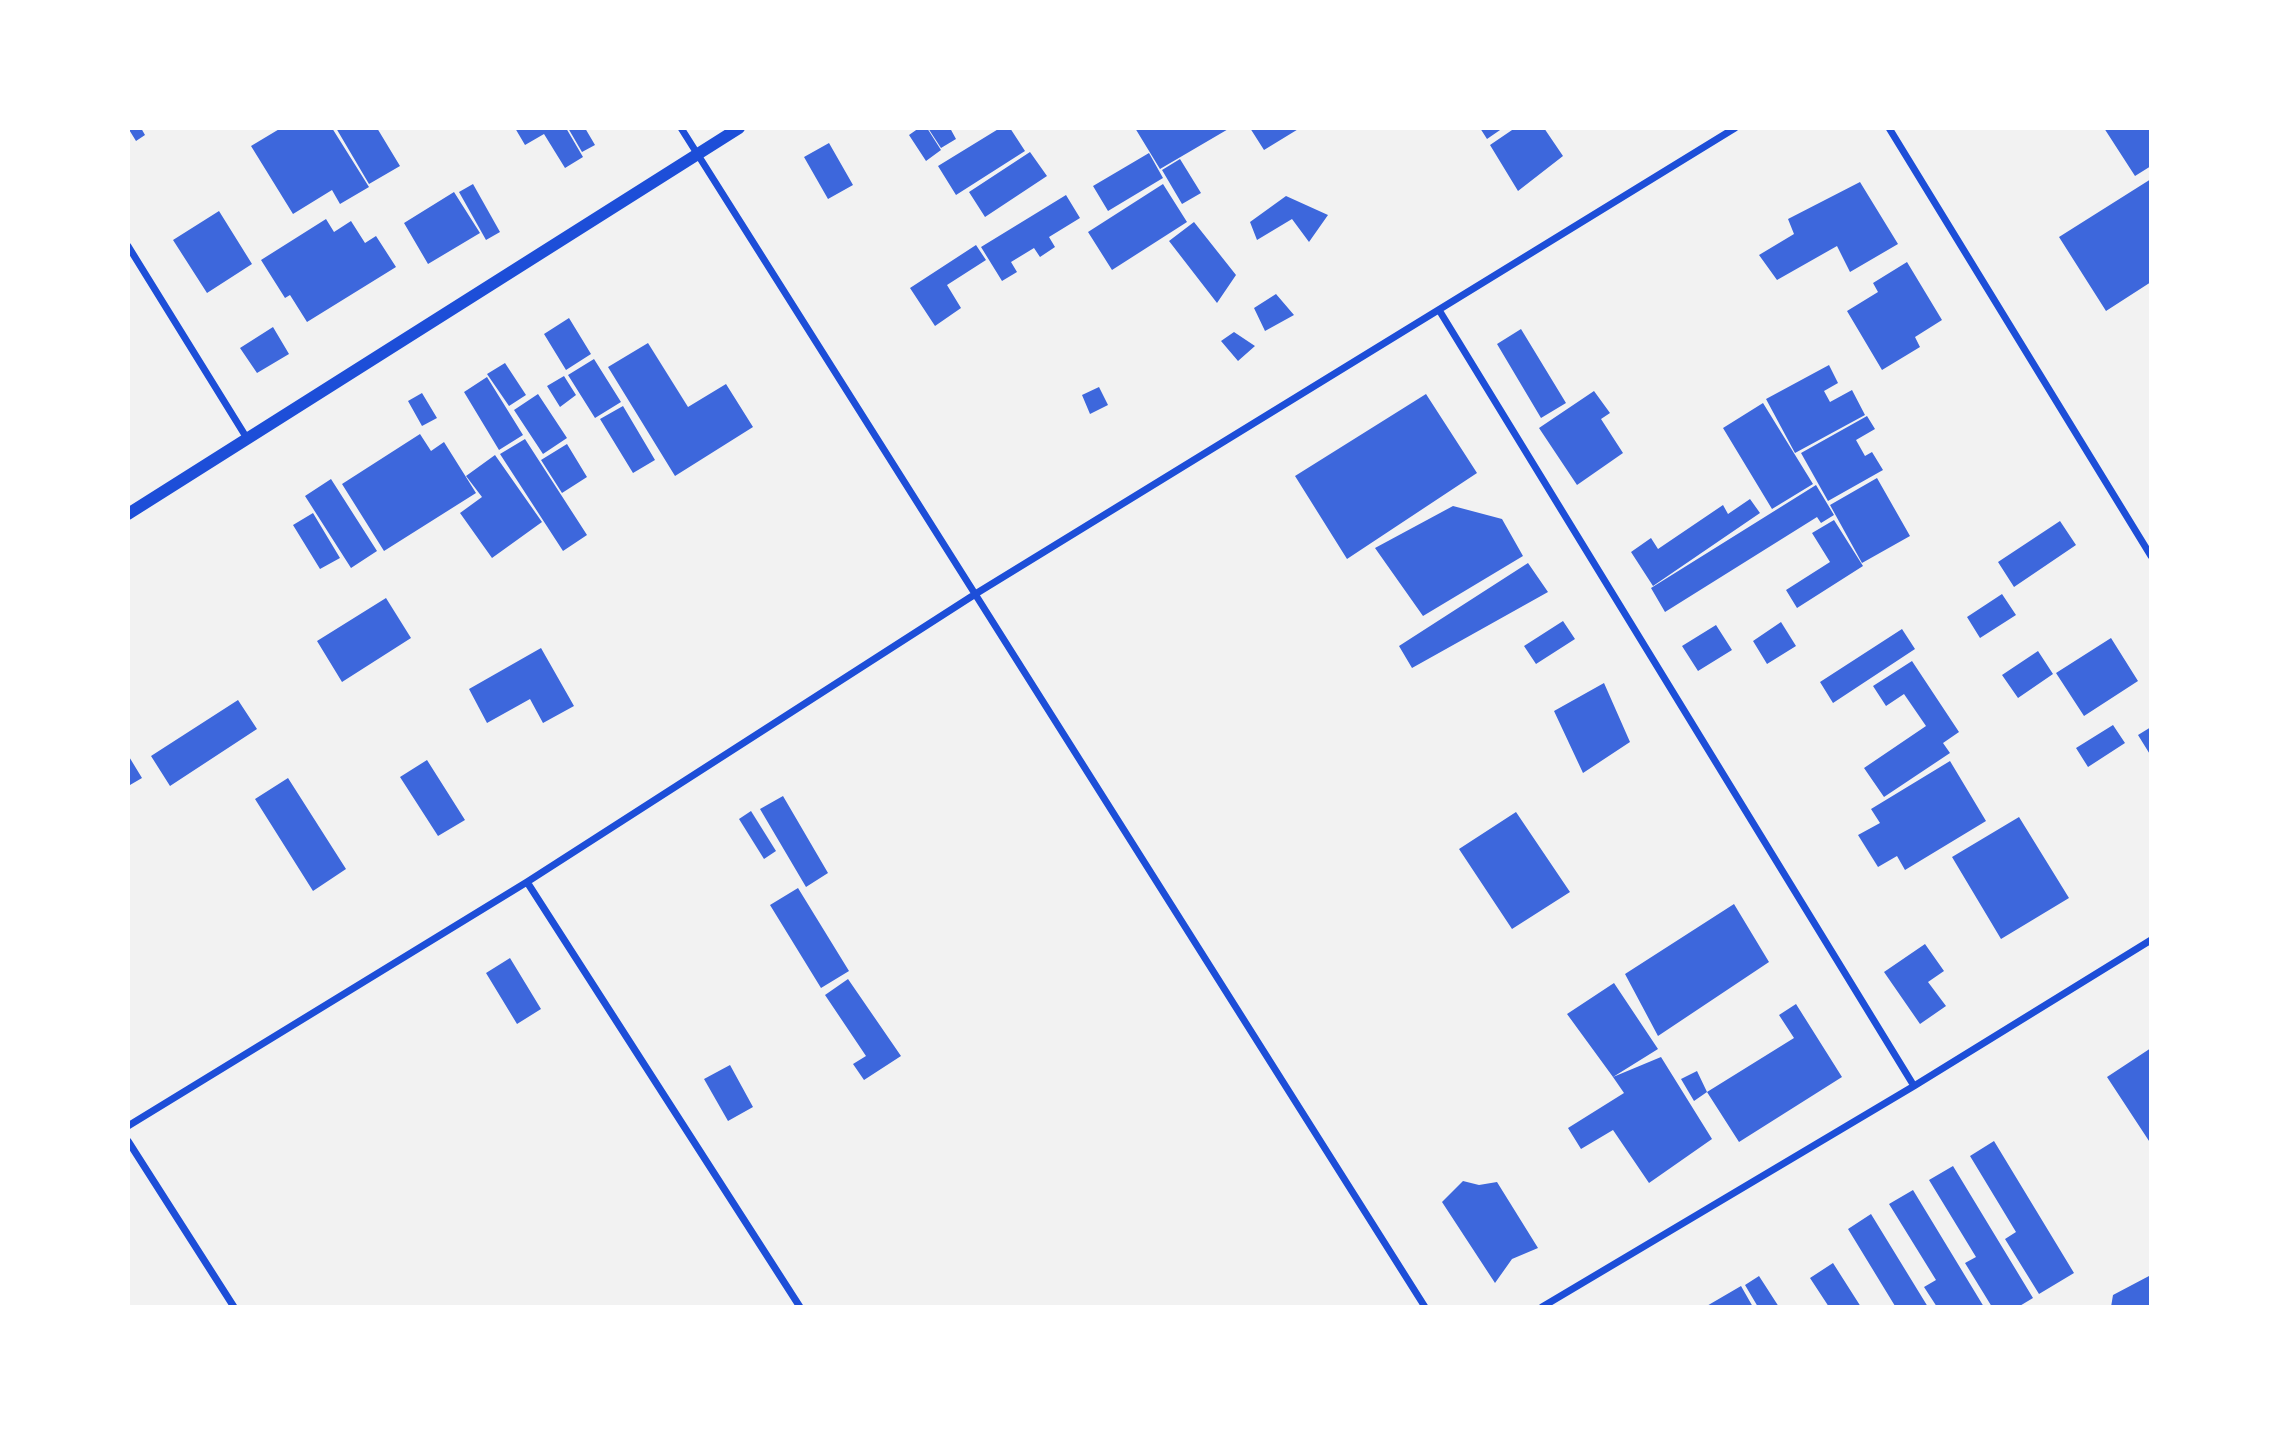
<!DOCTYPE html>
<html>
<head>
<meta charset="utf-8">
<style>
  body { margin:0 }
  #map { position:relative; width:2279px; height:1435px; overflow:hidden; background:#f2f2f2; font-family:Barlow,sans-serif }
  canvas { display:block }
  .frame { position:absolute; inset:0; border:130px solid #fff; pointer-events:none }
</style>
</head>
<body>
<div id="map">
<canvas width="2279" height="1435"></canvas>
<div class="frame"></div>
</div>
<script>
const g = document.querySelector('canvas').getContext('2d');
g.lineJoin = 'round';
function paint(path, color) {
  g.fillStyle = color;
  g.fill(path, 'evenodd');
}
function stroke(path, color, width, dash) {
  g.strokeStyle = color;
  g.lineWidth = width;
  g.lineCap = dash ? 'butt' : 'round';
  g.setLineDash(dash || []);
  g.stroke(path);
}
paint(new Path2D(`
  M128,128H141L145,135L136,141Z
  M281,128H332L369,187L340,204L332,190L293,214L251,146Z
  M336,128H377L400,166L369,184Z
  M515,128H566L583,157L565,168L544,134L525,145Z
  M568,128H585L595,145L582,152Z
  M919,128H927L941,150L926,161L909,135Z
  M928,128H950L956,139L941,148Z
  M1000,128H1010L1025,151L956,195L938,166Z
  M1135,128H1230L1160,169Z
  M1250,128H1300L1264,150Z
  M1480,128H1503L1487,139Z
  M1515,128H1544L1563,156L1518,191L1490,145Z
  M2104,128H2151V166L2135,176Z
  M829,143L853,185L828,199L804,157Z
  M1030,152L1047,176L985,217L969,192Z
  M1149,153L1163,178L1108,211L1093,186Z
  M1180,159L1201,193L1182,204L1162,170Z
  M2151,179V282L2106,311L2059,237Z
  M1860,182L1898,244L1850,272L1837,246L1777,280L1759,255L1794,234L1788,219Z
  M473,184L500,232L486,240L459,192Z
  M1163,184L1187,222L1112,270L1088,232Z
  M454,192L480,233L428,264L404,223Z
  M1066,195L1080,218L1049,237L1055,247L1040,257L1034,248L1011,262L1017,272L1002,281L981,247Z
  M1286,196L1328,215L1309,242L1292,219L1257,240L1250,222Z
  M219,211L252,264L207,293L173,240Z
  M326,219L334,232L351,221L365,243L376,236L396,267L307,322L290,295L285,298L261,260Z
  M1194,222L1236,275L1217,303L1169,241Z
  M976,245L986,260L947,285L961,308L935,326L910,288Z
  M1907,262L1942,320L1915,337L1920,347L1882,370L1847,311L1878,292L1873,283Z
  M1276,294L1294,315L1265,331L1254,308Z
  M569,318L591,354L566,370L544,334Z
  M273,327L289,354L257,373L240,348Z
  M1521,329L1566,403L1541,418L1497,344Z
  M1234,332L1255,346L1238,361L1221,341Z
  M648,343L688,407L726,384L753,427L675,476L608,367Z
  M594,359L621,402L595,418L568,375Z
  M505,363L526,395L509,406L487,374Z
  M1829,365L1838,383L1824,391L1830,402L1852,390L1865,415L1795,453L1766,399Z
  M564,376L576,395L560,407L547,386Z
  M487,377L523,435L499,450L464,392Z
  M1099,387L1108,405L1090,414L1082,395Z
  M1594,391L1610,413L1601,419L1623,453L1577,485L1539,428Z
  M422,393L437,418L422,426L408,401Z
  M538,394L567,438L543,454L514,410Z
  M1426,394L1477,473L1347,559L1295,476Z
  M1763,403L1813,484L1772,509L1723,428Z
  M623,406L655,460L633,473L600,419Z
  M1867,416L1875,429L1856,440L1865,456L1872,452L1883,470L1828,501L1801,453Z
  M420,434L431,451L444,442L476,493L384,551L342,484Z
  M525,439L587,535L563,551L500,454Z
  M567,444L587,477L562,493L541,460Z
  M495,455L542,522L492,558L460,513L482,497L466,476Z
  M1877,478L1910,536L1862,563L1830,505Z
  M331,479L377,551L351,568L305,496Z
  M1816,485L1834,515L1821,523L1817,517L1665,612L1651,588Z
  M1750,499L1760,513L1653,586L1631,552L1651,538L1658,549L1723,505L1728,514Z
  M1453,506L1502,519L1523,556L1423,616L1375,548Z
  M313,513L340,558L320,569L293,525Z
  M1834,520L1863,566L1797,608L1786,590L1830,562L1812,533Z
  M2060,521L2076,545L2014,587L1998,562Z
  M1528,563L1548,592L1412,668L1399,646Z
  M2002,594L2016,615L1980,638L1967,617Z
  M386,598L411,638L342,682L317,641Z
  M1563,621L1575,639L1536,664L1524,646Z
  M1781,622L1796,646L1767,664L1753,641Z
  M1716,625L1732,650L1698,671L1682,646Z
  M1902,629L1915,649L1833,703L1820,682Z
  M2111,638L2138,681L2084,716L2056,673Z
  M541,648L574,706L543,723L530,699L487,723L469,689Z
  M2038,651L2053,674L2018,698L2002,675Z
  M1912,661L1959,732L1943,743L1950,753L1884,797L1864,768L1926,726L1904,694L1886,706L1873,686Z
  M1604,683L1630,742L1583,773L1554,711Z
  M238,700L257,729L170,786L151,756Z
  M2113,725L2125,743L2088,767L2076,748Z
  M2151,727V756L2138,735Z
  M128,755L142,778L130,785L128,780Z
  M427,760L465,820L438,836L400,777Z
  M1950,761L1986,821L1905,870L1897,856L1878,867L1858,835L1880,823L1871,809Z
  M288,778L346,869L313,891L255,799Z
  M783,796L828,873L806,887L760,809Z
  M751,811L776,851L764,859L739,819Z
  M1516,812L1570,892L1512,929L1459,849Z
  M2019,817L2069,898L2001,939L1952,857Z
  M798,888L849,971L821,988L770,905Z
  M1734,904L1769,962L1658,1036L1625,974Z
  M1925,944L1944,971L1928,982L1946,1006L1920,1024L1884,972Z
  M510,958L541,1009L517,1024L486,973Z
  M848,979L901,1056L864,1080L853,1064L866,1056L825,995Z
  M1614,983L1658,1049L1613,1077L1567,1014Z
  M1796,1004L1842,1077L1739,1142L1707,1092L1694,1101L1681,1079L1697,1071L1707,1092L1794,1038L1779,1015Z
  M2151,1048V1144L2107,1077Z
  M1661,1057L1712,1139L1649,1183L1613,1130L1581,1149L1568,1128L1624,1093L1613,1077Z
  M730,1065L753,1107L728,1121L704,1079Z
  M1994,1141L2074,1273L2039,1294L2005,1239L2016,1232L1970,1156Z
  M1953,1166L2033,1298L2018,1307H1992L1965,1263L1976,1257L1929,1180Z
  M1463,1181L1479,1185L1497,1182L1538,1248L1512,1259L1495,1283L1442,1202Z
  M1913,1190L1984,1307H1937L1924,1287L1936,1280L1889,1204Z
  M1871,1214L1928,1307H1892L1895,1306L1848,1229Z
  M1833,1263L1861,1307H1829L1810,1278Z
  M1759,1276L1779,1307H1758L1745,1285Z
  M2149,1276L2151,1278V1307H2111L2113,1295Z
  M1741,1286L1753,1307H1705Z`), '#3d67dc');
stroke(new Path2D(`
  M681,128L1425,1307
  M1889,128L2151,556
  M128,246L248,440
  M1439,310L1914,1086
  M527,882L800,1307
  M128,1126L527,882L977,593L1735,128
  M128,1141L234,1307
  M1542,1307L1914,1086L2151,940`), '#1d4ed8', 7);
stroke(new Path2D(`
  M128,514L739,128`), '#1d4ed8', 12);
</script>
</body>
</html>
